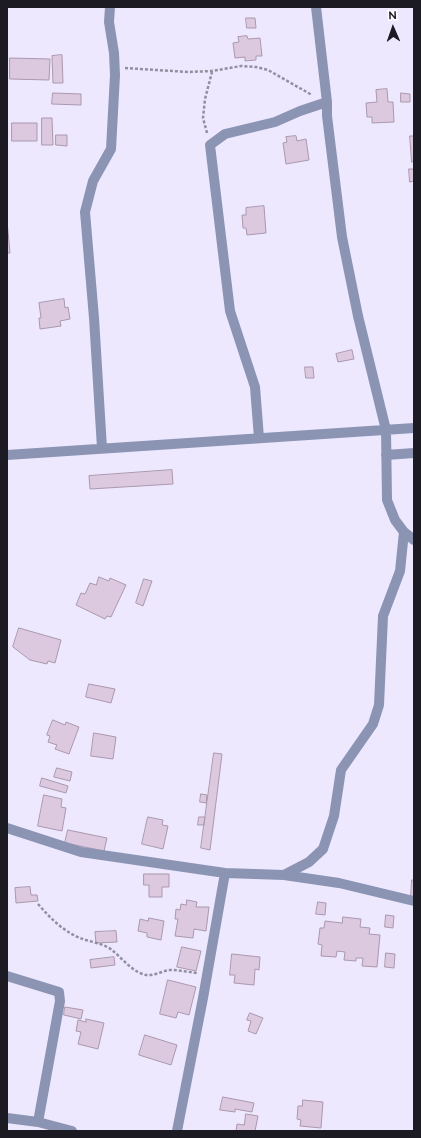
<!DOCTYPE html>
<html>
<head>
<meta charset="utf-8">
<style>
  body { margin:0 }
  #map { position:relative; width:421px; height:1138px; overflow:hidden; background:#ede8fe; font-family:Raleway,sans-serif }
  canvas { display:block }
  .frame { position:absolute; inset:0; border:8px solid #1c1a23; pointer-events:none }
  .north { position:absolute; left:373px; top:8px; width:40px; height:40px; -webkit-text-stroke:3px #fff; paint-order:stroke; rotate:358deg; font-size:11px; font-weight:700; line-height:16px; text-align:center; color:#1c1a23 }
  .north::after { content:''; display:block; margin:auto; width:14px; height:18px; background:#1c1a23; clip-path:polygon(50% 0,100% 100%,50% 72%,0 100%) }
</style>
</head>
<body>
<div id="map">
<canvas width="421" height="1138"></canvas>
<div class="frame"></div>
<div class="north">N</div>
</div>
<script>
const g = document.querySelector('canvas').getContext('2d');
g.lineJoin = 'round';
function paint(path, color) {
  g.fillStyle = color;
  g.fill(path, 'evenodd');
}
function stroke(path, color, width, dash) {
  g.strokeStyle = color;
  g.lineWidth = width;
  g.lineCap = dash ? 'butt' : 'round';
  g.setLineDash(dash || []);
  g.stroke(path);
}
const building = new Path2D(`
  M246,18H255L256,28H247Z
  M247,36L248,39L260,38L262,56H256V60L245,61V57L235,58L233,43L239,42L238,37Z
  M62,55L63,83H53L52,56Z
  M10,58L50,59L49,80L10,79Z
  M387,89L388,102H393L394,122L372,123V117H367L366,103L377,102L376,90Z
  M53,93L81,94V105L52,104Z
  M401,93L410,94V102H401Z
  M42,118H52L53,145H42Z
  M12,123H37V141H12Z
  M56,135H67V146L56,145Z
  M296,136L297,141L306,139L309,160L286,164L283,143L287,142L286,137Z
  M410,136H414V161L412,162Z
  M409,169H414V181L410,182Z
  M264,206L266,233L247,235L246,228H243L242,215H246V208Z
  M7,221L10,253H7Z
  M64,299L65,308L68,307L70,319L60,321L61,326L40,329L39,318H41L39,303Z
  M352,350L354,359L338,362L336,354Z
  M305,367H313L314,378H306Z
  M172,470L173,484L90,489L89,476Z
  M99,577L109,581L110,578L126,585L111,617L107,616L105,619L76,605L81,593L85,594L90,583L96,585Z
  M144,579L152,581L143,606L136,603Z
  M19,628L61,640L55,663L48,661L47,664L30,660L13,647Z
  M89,684L115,689L111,703L86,697Z
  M53,720L65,725L66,722L79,727L69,754L55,749L57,745L48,742L50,736L47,735Z
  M94,733L116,737L113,759L91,756Z
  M214,753L222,754L210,850L201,848Z
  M57,768L72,772L70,781L54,777Z
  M42,778L68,786L66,793L40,786Z
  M201,794L207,795L206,803L200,802Z
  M44,795L62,799L61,807L66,808L62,831L38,826Z
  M148,817L163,820L162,825L168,826L163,849L142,844Z
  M199,817H205L204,825H198Z
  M68,830L107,838L104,851L65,843Z
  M144,874H169V887H162V897H149V885H144Z
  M412,880H414V897H411Z
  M30,887L31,895H37L38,901L16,903L15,888Z
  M187,900L197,902L196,907H209L206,931L194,929L193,938L175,936L178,919H175L176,909L180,910L181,904L186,905Z
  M318,902L326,903L325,915L316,914Z
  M386,915L394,916L393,928L385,927Z
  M343,917L361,919L360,927L370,928L369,934L380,935L377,967L362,966L363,958H356V961L344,960L345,952L337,951L336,957L321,956L322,945L318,944L320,928H324L325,921L342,923Z
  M149,918L164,921L161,940L147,937V933L138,931L140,919L148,921Z
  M116,931L117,942L96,943L95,932Z
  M182,947L201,951L196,971L177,967Z
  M386,953L395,954L394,968L385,967Z
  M232,954L260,957L259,970L255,969L254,985L234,983L235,975H230Z
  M114,957L115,965L91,968L90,960Z
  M168,980L196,987L189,1015L178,1012L176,1018L160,1014Z
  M65,1007L83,1010L81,1019L64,1015Z
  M250,1013L263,1018L256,1034L248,1031L251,1021L247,1020Z
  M86,1019L104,1023L98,1049L78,1044L81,1032L76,1031L78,1020L86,1022Z
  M145,1035L177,1045L171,1065L139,1055Z
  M223,1097L254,1103L252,1112L235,1109V1112L220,1110Z
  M303,1100L323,1102L321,1128L300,1126L301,1120L297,1119L298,1106H302Z
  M246,1114L258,1116L255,1131H236L237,1124L244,1125Z`);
paint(building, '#dcc9e0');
stroke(building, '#aa98ad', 1);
stroke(new Path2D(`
  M125,68L188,72L212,71L241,66L256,67L268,70L312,95
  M207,133L203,118L205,99L212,72
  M38,904C50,918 63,931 80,938C90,942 103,943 112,950C122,958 132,972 146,975C154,976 162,971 170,970C179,970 188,972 197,973`), '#928f9f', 2.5, [3, 2]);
stroke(new Path2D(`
  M316,7L327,102V116L342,237L358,316L386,430L387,500L395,520L404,532L414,540
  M259,438L255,387L230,311L210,145L225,134L275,122L300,111L327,102
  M102,448L94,318L85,212L93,181L111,149L115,75L114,53L109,22L110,7
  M7,455L414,428
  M386,455L414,453
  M7,828L81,852L225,873L284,875L339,883L414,901
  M284,875L309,862L323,849L334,816L341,770L373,724L379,705L383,616L400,571L404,532
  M7,976L59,992L60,1001L38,1122
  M7,1118L38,1122L72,1131
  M177,1131L203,998L225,873`), '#8c94b4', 10);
</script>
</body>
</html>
